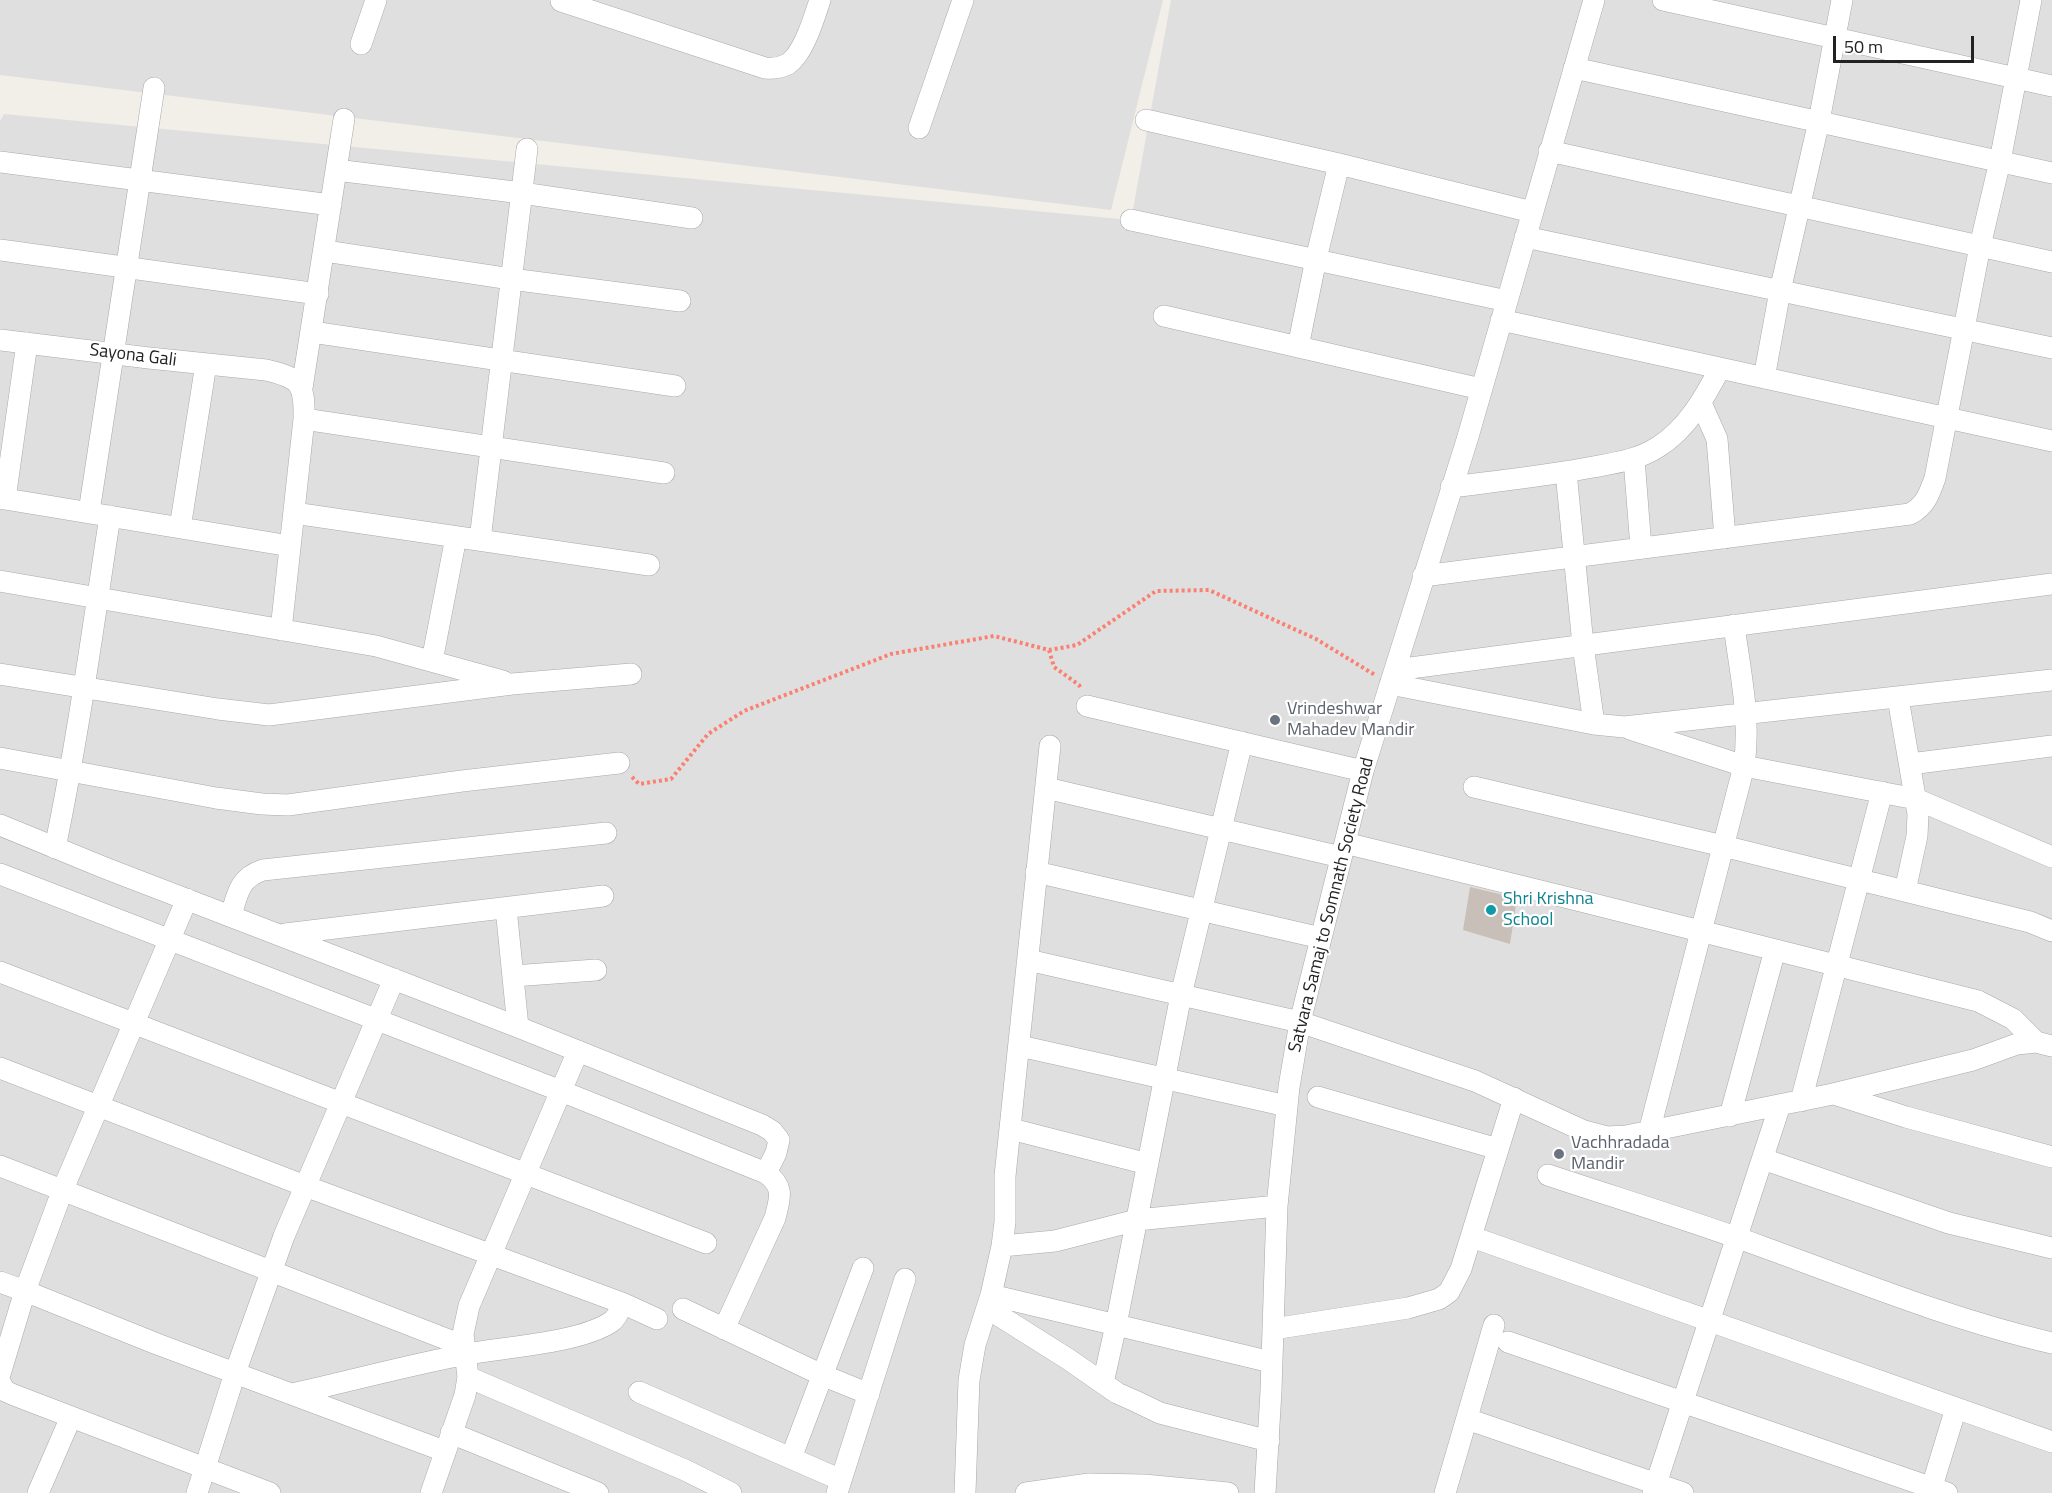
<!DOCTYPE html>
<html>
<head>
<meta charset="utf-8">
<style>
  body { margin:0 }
  #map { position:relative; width:2052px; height:1493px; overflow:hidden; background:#f2efe9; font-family:"Titillium Web",sans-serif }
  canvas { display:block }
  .scale { position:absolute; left:1833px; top:36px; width:141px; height:27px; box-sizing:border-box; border:3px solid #222; border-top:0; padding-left:8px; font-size:18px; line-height:21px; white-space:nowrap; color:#222; -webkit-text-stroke:4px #fff; paint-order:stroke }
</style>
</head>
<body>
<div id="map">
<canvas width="2052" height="1493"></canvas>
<div class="scale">50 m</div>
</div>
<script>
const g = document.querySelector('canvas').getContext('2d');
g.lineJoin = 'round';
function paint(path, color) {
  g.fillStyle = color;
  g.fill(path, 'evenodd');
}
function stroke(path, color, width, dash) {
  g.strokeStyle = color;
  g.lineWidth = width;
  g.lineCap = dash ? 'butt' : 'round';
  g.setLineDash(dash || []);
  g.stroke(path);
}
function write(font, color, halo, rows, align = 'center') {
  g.font = font + ' "Titillium Web",sans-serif';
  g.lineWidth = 4.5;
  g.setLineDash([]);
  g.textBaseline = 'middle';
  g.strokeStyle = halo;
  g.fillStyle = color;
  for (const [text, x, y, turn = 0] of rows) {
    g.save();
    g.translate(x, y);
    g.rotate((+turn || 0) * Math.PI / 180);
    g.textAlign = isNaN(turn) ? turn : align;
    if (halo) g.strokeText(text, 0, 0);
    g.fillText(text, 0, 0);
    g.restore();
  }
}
paint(new Path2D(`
  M0,0H1163L1111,210L0,75Z
  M1171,0H2052V1493H0V121L4,114L1131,220Z`), '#e0dfdf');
paint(new Path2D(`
  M1470,887L1517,898L1510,944L1463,930Z`), '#c7bfb8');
const minor = new Path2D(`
  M1663,0L2052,86
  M561,1L765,68C773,69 780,68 788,64C804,53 814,18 820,0
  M361,44L376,0
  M1574,68L2052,173
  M1146,120L1339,164L1532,212
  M919,128L963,0
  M1549,151L2052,262
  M0,162L331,205
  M336,170L522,193L692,218
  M1131,220L1507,301
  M1525,237L2052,348
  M0,250L318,294
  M325,251L511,279L680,301
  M1164,316L1481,389
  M1501,320L2052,441
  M312,332L675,386
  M0,340L149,358L266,370C300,378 305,383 304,419L281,630
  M1298,347L1316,259L1339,164
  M1764,378L1780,291L1819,121L1842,0
  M302,388L344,119
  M1701,403L1717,439L1725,538
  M304,419L664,473
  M1634,459L1641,548
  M1566,472L1583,645L1594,724
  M1451,487C1498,481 1546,476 1593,467C1615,463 1638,460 1658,447C1687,429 1705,397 1720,368
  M0,498L290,546
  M5,499L27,343
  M89,512L154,88
  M294,513L649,565
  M180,528L206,364
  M480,540L527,149
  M1423,576L1910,514C1925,506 1929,495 1935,478L1980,246L2000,161L2031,0
  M0,581L376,646L503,681
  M432,661L456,537
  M1395,670L2052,584
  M0,674L218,709L269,715L512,684L631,674
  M1390,684L1594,724L1624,727L2052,680
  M1898,698L1918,814L1917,836L1905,891
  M1087,706L1363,771
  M1630,729L1744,766L1916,799L2052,857
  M0,758L216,798L262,804L288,805L462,781L619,763
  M1910,764L2052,746
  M1474,787L1723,846L2030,922L2052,931
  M1046,788L1341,857
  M0,825L105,868L518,1027L762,1125L772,1131L779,1140L776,1153L766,1173
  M1345,843L1581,901L1978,1001L2013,1019L2036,1042
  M55,848C78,738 93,627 110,516
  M1036,872L1321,938
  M0,874L561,1091L766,1173C785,1187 780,1198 775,1218L724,1329
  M506,908L518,1027
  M231,916C237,894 240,877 263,870L606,833
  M285,934L603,896
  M1028,960L1300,1022L1475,1081L1584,1131L1607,1137L1626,1136L1833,1094L1973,1060L2017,1044L2036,1042L2052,1046
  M0,972L706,1243
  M513,976L596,970
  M1020,1046L1287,1106
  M0,1068L305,1186L622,1303L657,1319
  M1834,1094L1906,1117L2052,1157
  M1318,1097L1498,1149
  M1801,1101L1882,792
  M1730,1116L1775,950
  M1011,1129L1148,1164
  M1649,1132L1744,766C1751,719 1740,672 1734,625
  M1763,1159L1949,1223L2052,1248
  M0,1166L464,1346
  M1548,1175C1620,1199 1692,1221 1763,1247C1859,1282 1953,1320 2052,1343
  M1472,1237L2052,1442
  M1002,1246L1055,1241L1137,1220L1277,1206
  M0,1282L25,1291L63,1189L187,899
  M991,1295L1271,1362
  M987,1308L1068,1359L1117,1393L1135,1401L1160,1413L1269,1441
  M683,1309L822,1375L869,1394
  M1273,1329L1408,1308L1439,1299L1449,1292L1461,1269L1514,1098
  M1508,1342L1947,1493
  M0,1374L25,1291L157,1344L444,1451
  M468,1377L685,1470L731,1493
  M0,1382L5,1391L14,1395L270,1493
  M1103,1383L1116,1325L1181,995L1242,742
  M639,1392L841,1480
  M292,1394C350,1381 409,1365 467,1354C506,1347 579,1343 611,1322C617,1318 620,1310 622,1303
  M1467,1419L1683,1493
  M451,1433L598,1493
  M791,1458L863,1268
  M38,1493L71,1417
  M197,1493L235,1373L284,1236L394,979
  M431,1493L465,1395L468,1377L463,1334L469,1306L578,1051
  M837,1493L905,1279
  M965,1493L969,1380L975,1345L991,1295L1002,1246L1005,1222V1176L1050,746
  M1026,1493L1089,1484L1144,1485L1228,1493
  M1265,1493L1271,1391L1277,1206L1289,1087L1300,1022L1363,771L1467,440L1594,0
  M1445,1493L1494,1325
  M1653,1493L1780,1105
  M1930,1493L1956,1408`);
stroke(minor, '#a9a9a9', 22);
stroke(new Path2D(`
  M1049,650L1054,667L1079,685L1081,689
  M632,777L639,784L671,779L708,734L744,711L891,654L994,636L1049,650L1077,645L1156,591L1209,590L1316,639L1375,675`), '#fa8072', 4, [3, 3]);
stroke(minor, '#fff', 21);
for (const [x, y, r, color] of [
  [1275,720,6,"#6b7280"],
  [1491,910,6,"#0f9aa8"],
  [1559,1154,6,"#6b7280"]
]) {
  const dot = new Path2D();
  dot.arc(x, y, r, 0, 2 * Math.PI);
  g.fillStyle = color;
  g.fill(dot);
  stroke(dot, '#fff', 2);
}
write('18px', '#222', '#fff', [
  ["Sayona Gali",133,356,7],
  ["Satvara Samaj to Somnath Society Road",1332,905,-76]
]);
write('18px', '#5b616d', '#fff', [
  ["Vrindeshwar",1287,710],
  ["Mahadev Mandir",1287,731],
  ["Vachhradada",1571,1144],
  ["Mandir",1571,1165]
], 'left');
write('18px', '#0d838f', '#fff', [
  ["Shri Krishna",1503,900],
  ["School",1503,921]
], 'left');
</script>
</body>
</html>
